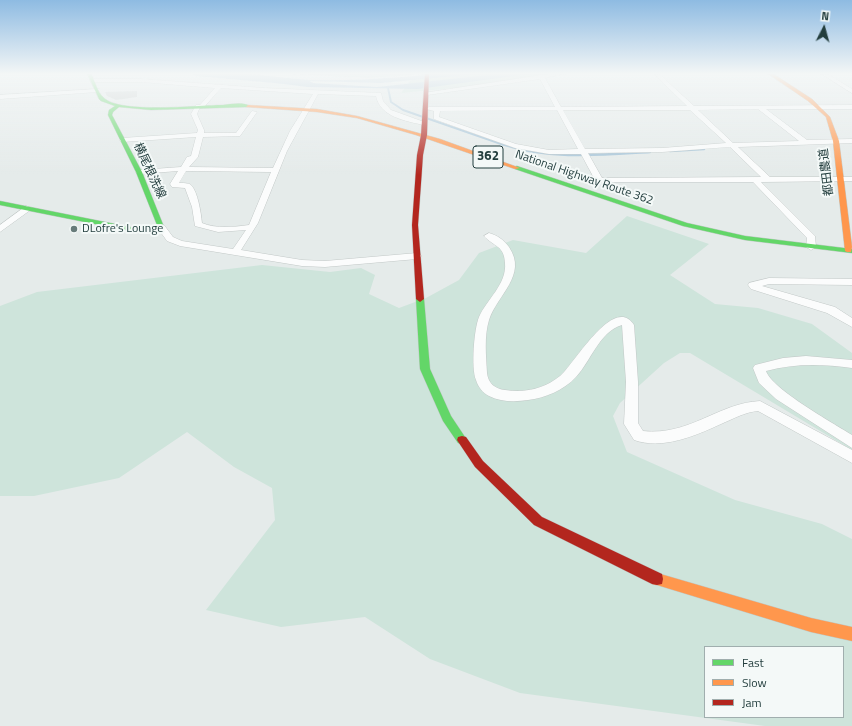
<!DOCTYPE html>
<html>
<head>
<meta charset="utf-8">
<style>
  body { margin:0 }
  #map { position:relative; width:852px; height:726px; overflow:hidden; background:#e5ebea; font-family:"Titillium Web",sans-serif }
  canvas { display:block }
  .legend { position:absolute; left:704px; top:646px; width:140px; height:72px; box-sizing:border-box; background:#f4f9f8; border:1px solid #a0aeae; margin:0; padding:5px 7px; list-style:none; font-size:12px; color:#233e3e }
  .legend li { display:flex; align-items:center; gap:8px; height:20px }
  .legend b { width:20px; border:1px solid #a0aeae }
  .north { position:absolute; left:804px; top:8px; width:40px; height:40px; -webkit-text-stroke:3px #f4f9f8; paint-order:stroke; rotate:6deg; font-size:11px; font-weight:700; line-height:16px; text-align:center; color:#233e3e }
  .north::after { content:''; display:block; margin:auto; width:14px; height:18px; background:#233e3e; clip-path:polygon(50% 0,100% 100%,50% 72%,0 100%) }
</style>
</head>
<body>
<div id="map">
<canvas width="852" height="726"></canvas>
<ul class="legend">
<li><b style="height:5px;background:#63d668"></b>Fast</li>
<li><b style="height:5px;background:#ff974d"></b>Slow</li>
<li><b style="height:5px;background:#b3261e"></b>Jam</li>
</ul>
<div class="north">N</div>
</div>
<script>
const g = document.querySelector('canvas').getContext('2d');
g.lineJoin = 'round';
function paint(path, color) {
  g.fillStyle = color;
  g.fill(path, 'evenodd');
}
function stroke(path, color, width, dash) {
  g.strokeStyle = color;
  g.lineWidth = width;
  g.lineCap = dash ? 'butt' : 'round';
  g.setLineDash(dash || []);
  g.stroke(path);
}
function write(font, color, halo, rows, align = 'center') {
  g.font = font + ' "Titillium Web","Noto Sans JP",sans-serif';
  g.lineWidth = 4;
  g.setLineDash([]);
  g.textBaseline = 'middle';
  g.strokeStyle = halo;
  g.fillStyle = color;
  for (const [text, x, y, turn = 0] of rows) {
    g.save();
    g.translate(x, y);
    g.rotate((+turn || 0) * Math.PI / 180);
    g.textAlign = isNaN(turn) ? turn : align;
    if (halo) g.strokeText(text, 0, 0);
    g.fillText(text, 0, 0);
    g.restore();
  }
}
paint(new Path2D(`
  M274,73H415L414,75L368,78Z
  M426,73H561L477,86L401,93L414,76Z
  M627,216L709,244L670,275L715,304L758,308L812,324L852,353V450L690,353H680L664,363L620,403L613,416L627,452L735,500L822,524L852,539V726H765L520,693L430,659L365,617L281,627L206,610L275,520L272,488L234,467L187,432L119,478L34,496H0V306L37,292L262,265L330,272L361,268L375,275L369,294L399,308L426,298L459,280L479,253L513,240L586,253ZM705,647H843V717H705Z`), '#cee4db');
paint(new Path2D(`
  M230,73C257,73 283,79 309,80C368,82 427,73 486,73L381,83L278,80Z
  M507,73H535L418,89L307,87L277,83L281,81L377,87Z`), '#a7c5d8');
stroke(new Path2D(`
  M388,88L391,102L403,110L504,145`), '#a7c5d8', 2);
stroke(new Path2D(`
  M502,144C550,160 599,155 650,152
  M670,151L704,149`), '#a7c5d8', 2.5);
paint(new Path2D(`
  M192,73H230L308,80L313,83L308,86L196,76Z`), '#a7c5d8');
paint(new Path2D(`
  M137,91V97L116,100L107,96L105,92Z`), '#cdd2d1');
const street = new Path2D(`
  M555,73H568L545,78L561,107L687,106L653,73H658L694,106L852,105V109H766L807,140L852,139V143L738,147L770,177H852V181L761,182L815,236L816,247L811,250L806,247L807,238L753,182H599L595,180L581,154H549L515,148L434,119V111L426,109L429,107H555L540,79L427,95L424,93ZM758,109L799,141L733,143L698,110ZM557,110L578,149L549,150L516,144L439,117L440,111ZM563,110H690L726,143L662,148L585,149ZM730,147L761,177L602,178L588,153L662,152Z
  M820,73H826L852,89V93Z
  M93,79H142L263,88L381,93L383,101L391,110L427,123L424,125C406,121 380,117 376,96L318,94L287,151L258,223L241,250L302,260L325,261L417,253L422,256L417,259L325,267L302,266L180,246L167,241L157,227L158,225H164L173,237L182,241L233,249L246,230L218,232L195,226L192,207L185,188L172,187L170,184L178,171L139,174L135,172L139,170L181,167L187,157L191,156L196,137L122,142L119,140L122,138L197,133L198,130L191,114L196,105H200L215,88L142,82H91ZM221,88L313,94L290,131L273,168L189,167L198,157L203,137L240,136L257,112L252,111L236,133H204V130L197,114L200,107H204ZM186,171L271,172L249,225C233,227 217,229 202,223C201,213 198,192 191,185C189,183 182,183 179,183Z
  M99,89L97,92L0,99V95Z
  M26,206L29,207V211L0,232V225Z
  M489,233C497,235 504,240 509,247C528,275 497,295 489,320C484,336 486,356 487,373C488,383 495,389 505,390C525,393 544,389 560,376C573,366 614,293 634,325L638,382V423L643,431C690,436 718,403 760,401L852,450V463L758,411C745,412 733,419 721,424C695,436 662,450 634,440L624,424L626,382L622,325C599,332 591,361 576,377C564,390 545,398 528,400C515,402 501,402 489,396C483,393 478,387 476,380C471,368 474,329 479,317C487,299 507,284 505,263C504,245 494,247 484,236Z
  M769,278L852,279V285L769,284L762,286L835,307L852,318V327L827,313L751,289L748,285L749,283Z
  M806,356L852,360V368C823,364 795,363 766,371C772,389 833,423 852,435V448L776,399L759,383L753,368L755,365L783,358Z`);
const fast = new Path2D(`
  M87,73H91C95,81 97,92 104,98C121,114 198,105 223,105C231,104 243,102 250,106L248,107L151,110L119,107L113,112L112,115L142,172L164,227L163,228L135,232L0,205V201L135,228L157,225L136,172L108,115L109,110L115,106L101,101L99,99Z
  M517,166L687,223L745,236L852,249V253L745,240L683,226L515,169V167Z
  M420,296L424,299L430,369L451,416L467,440L466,443L462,444L458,443L443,421L420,369L416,299Z`);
const slow = new Path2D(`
  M767,73H772L812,99L830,117L839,141L852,247L851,252H847L845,251L833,141L826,117L808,101Z
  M248,105L317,109L357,116L440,139L520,168L515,169L416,135L357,118L317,112L246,107Z
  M657,573L811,618L852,627V641L811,632L657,585L652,584L651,579L652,574Z`);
const jam = new Path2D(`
  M425,73H429L427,135L423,155L418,225L424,299L420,302L416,299L412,225L417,155L421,135Z
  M462,436L466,437L483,461L542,517L662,574L663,579L662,584L657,585L652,584L534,525L475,467L457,440L458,437Z`);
stroke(street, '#c2c8c7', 1);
stroke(fast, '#c1c9c7', 1);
stroke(slow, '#c1c9c7', 1);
stroke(jam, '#c1c9c7', 1);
paint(street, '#fbfcfc');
paint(fast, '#63d668');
paint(slow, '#ff974d');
paint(jam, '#b3261e');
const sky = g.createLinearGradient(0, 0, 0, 175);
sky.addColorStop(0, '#8ebbe2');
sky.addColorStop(0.42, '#f3f6f6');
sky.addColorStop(1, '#f3f6f600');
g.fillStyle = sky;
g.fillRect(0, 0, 852, 175);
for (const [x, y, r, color] of [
  [74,229,4,"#677b7a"]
]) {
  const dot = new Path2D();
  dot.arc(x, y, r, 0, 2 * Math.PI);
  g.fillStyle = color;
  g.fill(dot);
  stroke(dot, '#f4f9f8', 1.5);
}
write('12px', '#233e3e', '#f4f9f8', [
  ["横尾根洗線",149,171,65],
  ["都田農道",827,172,-97],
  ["National Highway Route 362",584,178,19]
]);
write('12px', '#233e3e', '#f4f9f8', [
  ["DLofre's Lounge",82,229]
], 'left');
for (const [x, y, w] of [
  [488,157,30]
]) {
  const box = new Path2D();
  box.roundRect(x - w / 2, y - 11, w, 22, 3);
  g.fillStyle = '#f4f9f8';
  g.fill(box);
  stroke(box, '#233e3e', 1);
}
write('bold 13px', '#233e3e', null, [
  ["362",488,157]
]);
</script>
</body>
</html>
